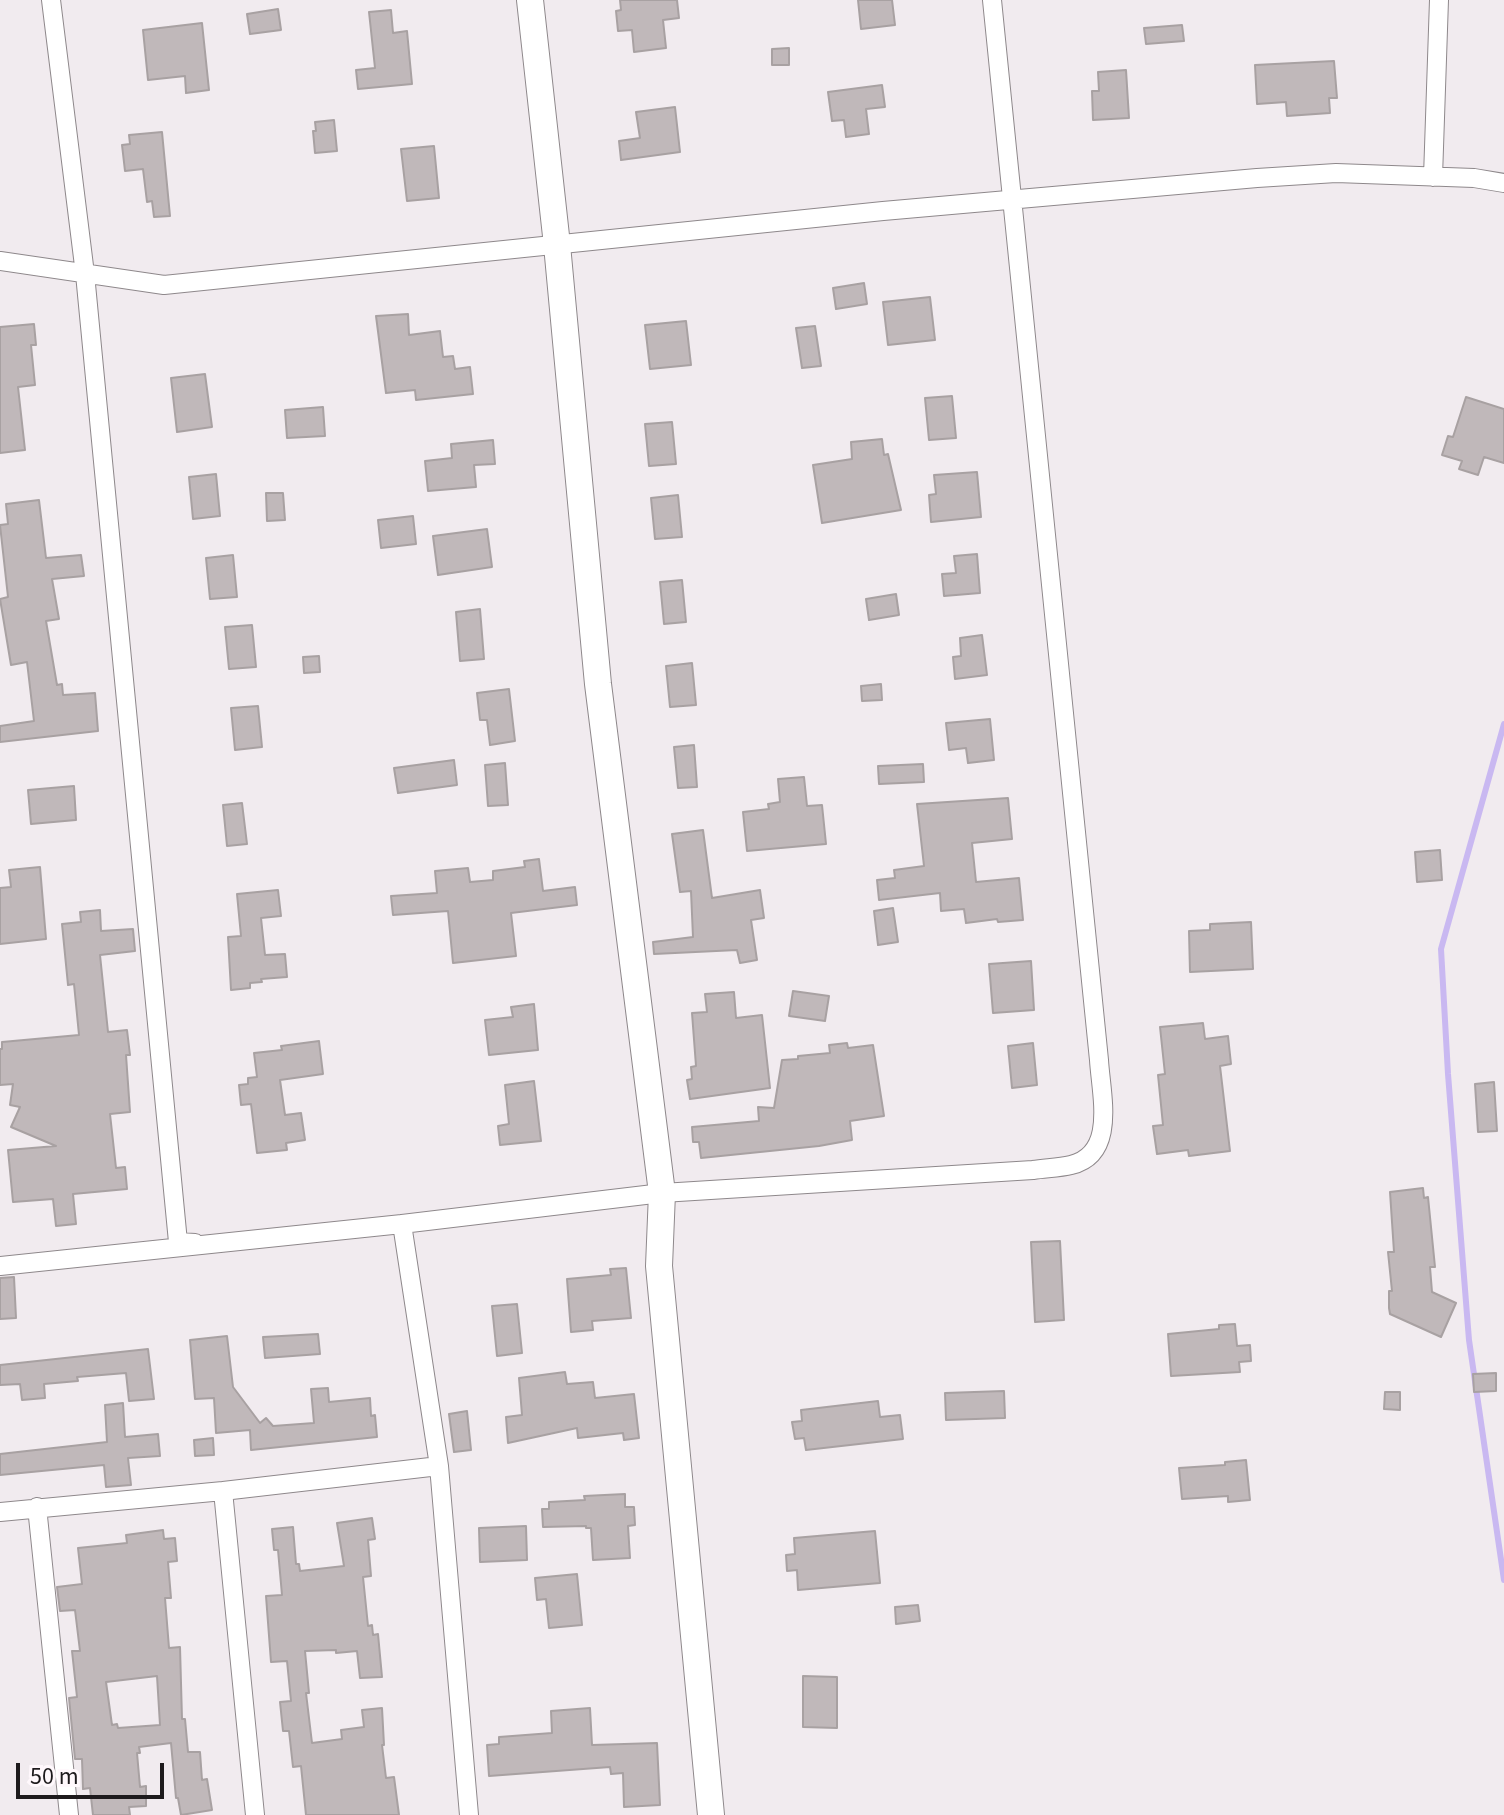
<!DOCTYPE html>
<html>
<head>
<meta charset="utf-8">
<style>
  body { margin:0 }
  #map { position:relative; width:1504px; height:1815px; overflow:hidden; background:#f1ebef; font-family:"Source Sans 3",sans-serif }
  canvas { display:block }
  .scale { position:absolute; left:16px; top:1763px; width:148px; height:36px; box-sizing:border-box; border:4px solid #1d1a1c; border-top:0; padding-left:10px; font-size:24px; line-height:28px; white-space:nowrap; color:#1d1a1c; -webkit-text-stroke:6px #fff8fc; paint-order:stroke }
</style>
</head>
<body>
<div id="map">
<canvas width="1504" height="1815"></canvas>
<div class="scale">50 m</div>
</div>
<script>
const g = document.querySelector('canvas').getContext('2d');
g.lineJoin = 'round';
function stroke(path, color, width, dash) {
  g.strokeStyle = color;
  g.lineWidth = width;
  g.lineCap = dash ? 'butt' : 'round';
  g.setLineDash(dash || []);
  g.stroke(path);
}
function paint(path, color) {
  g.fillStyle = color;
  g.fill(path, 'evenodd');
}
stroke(new Path2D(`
  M1504,724L1441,949L1448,1074L1469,1340L1504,1580`), '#c9b8f1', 6);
const building = new Path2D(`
  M620,0H677L679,18L663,20L666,48L634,52L632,30L618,31L616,11L621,10Z
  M858,0H892L895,25L861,29Z
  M278,9L281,30L250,34L247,14Z
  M391,10L393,33L407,31L412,84L358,89L356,70L375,68L369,12Z
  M202,23L209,90L186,93L185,76L148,80L143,30Z
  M1182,25L1184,41L1146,44L1144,28Z
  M789,48V65H772V49Z
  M1334,61L1337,98H1329L1330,113L1287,116L1286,102L1257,104L1255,65Z
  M1126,70L1129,118L1093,120L1092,91H1099L1098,72Z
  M882,85L885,107L866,109L869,134L846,137L844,120L832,121L828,92Z
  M675,107L680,152L621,160L619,141L640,138L636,112Z
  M334,120L337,151L315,153L313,131H316L315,122Z
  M162,132L170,216L154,217L152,201L147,202L143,169L125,171L122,145L130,144L129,135Z
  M434,146L439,198L407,201L401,149Z
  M864,283L867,304L836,309L833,288Z
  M930,297L935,340L888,345L883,302Z
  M408,314L409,335L440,331L443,357L453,356L455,369L470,367L473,394L416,400L415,390L386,393L376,316Z
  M686,321L691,365L650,369L645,325Z
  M34,324L36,345H31L35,385L18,387L25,450L0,453V327Z
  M815,326L821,366L802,368L796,328Z
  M205,374L212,427L177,432L171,378Z
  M952,396L956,438L929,440L925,398Z
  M1466,397L1504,409V463L1484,457L1478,475L1459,469L1462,461L1442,455L1448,436L1453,437Z
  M323,407L325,436L287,438L285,410Z
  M672,422L676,464L649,466L645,424Z
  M882,439L884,455L888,454L901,510L822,523L813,465L852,459L851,442Z
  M493,440L495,464L474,465L476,487L428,491L425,461L452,458L451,444Z
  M977,472L981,517L931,522L929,495L936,494L934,475Z
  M216,474L220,516L193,519L189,477Z
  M266,493H283L285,520L267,521Z
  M678,495L682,537L655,539L651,498Z
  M39,500L46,558L81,555L84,576L52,579L59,619L46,621L57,685L62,684L63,695L95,693L98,731L0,742V726L34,721L27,662L11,665L0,599L8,597L0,525L8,524L6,504Z
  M413,516L416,544L381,548L378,520Z
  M487,529L492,567L438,575L433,536Z
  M977,554L980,593L944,596L942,574L956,573L954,556Z
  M233,555L237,597L210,599L206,558Z
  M682,580L686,622L664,624L660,582Z
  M896,594L899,615L869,620L866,599Z
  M480,609L484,659L460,661L456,612Z
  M252,625L256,667L229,669L225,627Z
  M982,635L987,675L955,679L953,657L961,656L960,638Z
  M319,656L320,672L304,673L303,657Z
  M692,663L696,705L670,707L666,666Z
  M881,684L882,700L862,701L861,686Z
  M509,689L515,741L490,745L487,720H480L477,693Z
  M258,706L262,747L235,750L231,708Z
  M990,719L994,760L968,763L966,748L949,750L946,723Z
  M694,745L697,787L678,788L674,747Z
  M454,760L457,785L398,793L394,768Z
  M505,763L508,805L488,806L485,765Z
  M923,764L924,782L879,784L878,766Z
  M804,777L807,806L822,805L826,844L747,851L743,812L769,809L768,804L780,802L778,779Z
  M74,786L76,820L31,824L28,790Z
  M1008,798L1012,839L972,843L976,882L1019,878L1023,920L998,922L997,919L966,923L964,909L941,911L940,893L879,900L877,880L895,878L894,870L924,866L917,804Z
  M242,803L247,844L227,846L223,805Z
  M703,830L712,898L760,890L764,918L751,920L757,960L740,963L737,950L654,954L653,942L693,937L691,891L680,892L672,834Z
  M1440,850L1442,880L1417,882L1415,852Z
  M539,859L543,891L575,887L577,905L511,913L516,956L453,963L448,911L393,915L391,896L437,893L435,871L468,868L470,882L493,880V871L525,867L524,861Z
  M40,867L46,939L0,944V888L11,887L9,870Z
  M278,890L281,916L261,918L265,955L285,954L287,977L261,979L262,982L250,983V988L231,990L228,937L241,936L237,894Z
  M893,908L898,942L878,945L874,911Z
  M100,910L101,931L133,929L135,951L100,955L108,1032L127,1030L130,1055H126L130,1112L110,1114L116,1168L125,1167L127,1189L73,1194L76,1224L56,1226L53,1199L13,1202L8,1150L56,1146L11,1127L20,1107L10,1105L13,1084L0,1085V1049H2V1042L79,1035L74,984L68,985L62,924L81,922L80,912Z
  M1251,922L1253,969L1190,972L1189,931L1210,930V924Z
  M1031,961L1034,1010L993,1013L989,964Z
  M793,991L829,996L825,1021L789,1016Z
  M734,992L736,1018L762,1015L770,1088L690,1099L687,1080L692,1079L691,1067L696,1066L692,1013L707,1012L705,994Z
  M534,1004L538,1050L489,1055L485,1020L513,1017L511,1007Z
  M1203,1023L1205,1039L1228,1036L1231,1064L1220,1066L1230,1151L1189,1156L1188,1150L1157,1154L1153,1126L1163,1125L1158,1075L1165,1074L1160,1027Z
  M319,1041L323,1074L280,1080L285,1115L301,1113L305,1140L286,1143L287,1150L257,1153L251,1104L241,1105L239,1085L248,1084V1078L257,1077L254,1053L282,1050L281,1046Z
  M847,1043L848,1048L873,1045L884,1116L850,1121L852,1140L819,1146L701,1158L699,1142H693L692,1127L759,1121L758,1107L774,1108L782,1060L798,1059V1056L830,1053L829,1045Z
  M1033,1043L1037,1085L1012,1088L1008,1046Z
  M534,1081L541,1141L500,1145L498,1126L509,1124L505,1085Z
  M1494,1082L1497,1131L1478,1132L1475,1084Z
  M1423,1188L1424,1198L1428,1197L1435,1267H1430L1432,1292L1456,1303L1441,1337L1390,1314L1389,1308V1291H1392L1388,1252H1394L1390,1192Z
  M1060,1241L1064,1320L1035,1322L1031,1242Z
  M626,1268L631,1318L592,1321L593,1330L571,1332L567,1279L611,1275L610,1269Z
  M14,1277L16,1318L0,1319V1278Z
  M517,1304L522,1353L497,1356L492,1306Z
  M1235,1324L1237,1346L1250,1345L1251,1361L1239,1362L1240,1372L1171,1376L1168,1334L1219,1329V1325Z
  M318,1334L320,1354L265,1358L263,1337Z
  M227,1336L233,1387L260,1423L266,1418L273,1426L314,1423L311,1389L328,1388L329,1402L370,1398L371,1416L375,1415L377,1437L251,1450L250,1430L216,1433L214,1398L195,1399L190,1340Z
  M148,1349L154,1399L129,1401L126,1373L77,1377L78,1381L44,1384L45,1398L22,1400L20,1384L0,1385V1365Z
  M565,1372L567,1384L593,1382L595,1398L634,1394L639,1438L624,1440L623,1433L578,1438L577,1428L508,1443L506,1417L522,1415L519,1378Z
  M1496,1373V1391L1474,1392L1473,1374Z
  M1004,1391L1005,1418L946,1420L945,1393Z
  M1385,1392H1400V1410L1384,1409Z
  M878,1401L880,1417L900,1415L903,1439L806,1450L804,1438L795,1439L792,1422L802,1421L801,1410Z
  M123,1403L125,1437L158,1434L160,1456L128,1458L131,1485L106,1487L104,1465L0,1475V1454L107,1442L105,1405Z
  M467,1411L471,1450L454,1452L449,1414Z
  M213,1438L214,1455L195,1456L194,1440Z
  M1246,1460L1250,1500L1228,1502V1496L1182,1499L1179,1468L1225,1465V1462Z
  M625,1494V1507H634L635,1525L628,1526L630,1558L593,1560L591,1528H586V1526L543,1527L542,1509H549V1502L585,1500L584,1496Z
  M372,1518L375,1539L368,1540L371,1576L363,1577L368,1626L372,1625L373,1635L378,1634L382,1677L360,1678L357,1651L336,1653V1650L305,1651L309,1693H306L312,1743L342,1739L341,1730L364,1727L362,1710L382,1708L384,1745H382L386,1778L394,1777L399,1815H306L301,1766L293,1767L289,1731H283L280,1702L291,1701L287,1661L271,1662L266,1596L282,1595L278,1550H274L272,1529L293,1527L296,1564H299L300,1571L344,1566L337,1523Z
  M526,1526L527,1560L480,1562L479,1528Z
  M163,1530L164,1539L175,1538L177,1561L168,1562L171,1598H165L169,1648L180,1647L182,1719H185L188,1752H200L202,1780L207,1779L212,1810L181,1815L178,1798H176L171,1743L139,1747L140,1753H137L140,1787L146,1786V1806L129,1807L130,1815H93L90,1788L83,1789L82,1759H75L69,1698L77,1697L72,1651H80L75,1610L60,1611L57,1587L82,1584L78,1548L127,1543L126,1535ZM157,1676L160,1725L118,1728L117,1724L112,1725L106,1682Z
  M875,1531L880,1583L798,1590L797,1570L787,1571L786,1555L795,1554L794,1538Z
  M577,1574L582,1625L549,1628L546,1599L537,1600L535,1578Z
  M918,1605L920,1621L896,1624L895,1607Z
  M803,1676L837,1677V1728L803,1727Z
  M590,1708L592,1745L657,1743L660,1805L624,1807L623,1773L611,1774L610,1767L489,1776L487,1745L499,1744V1737L552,1733L551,1711Z`);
paint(building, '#c0b8ba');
stroke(building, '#a8a1a2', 2);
const street = new Path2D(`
  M51,0L85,274L178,1242L195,1243
  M1433,177L1439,0
  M0,261L164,285L883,211L1257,178L1336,173L1474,178L1504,183
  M402,1224L439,1466L469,1815
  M0,1266L402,1224L662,1193L1033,1170C1046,1168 1059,1168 1071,1165C1117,1154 1101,1095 1099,1060L992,0
  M223,1491L255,1815
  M37,1507L69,1815
  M0,1512L223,1491L439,1466`);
const secondary = new Path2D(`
  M530,0L557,245L598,684L662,1193L659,1266L711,1815`);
stroke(street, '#8e888b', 20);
stroke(secondary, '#8e888b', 28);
stroke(street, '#fff', 18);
stroke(secondary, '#fff', 26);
</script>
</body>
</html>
